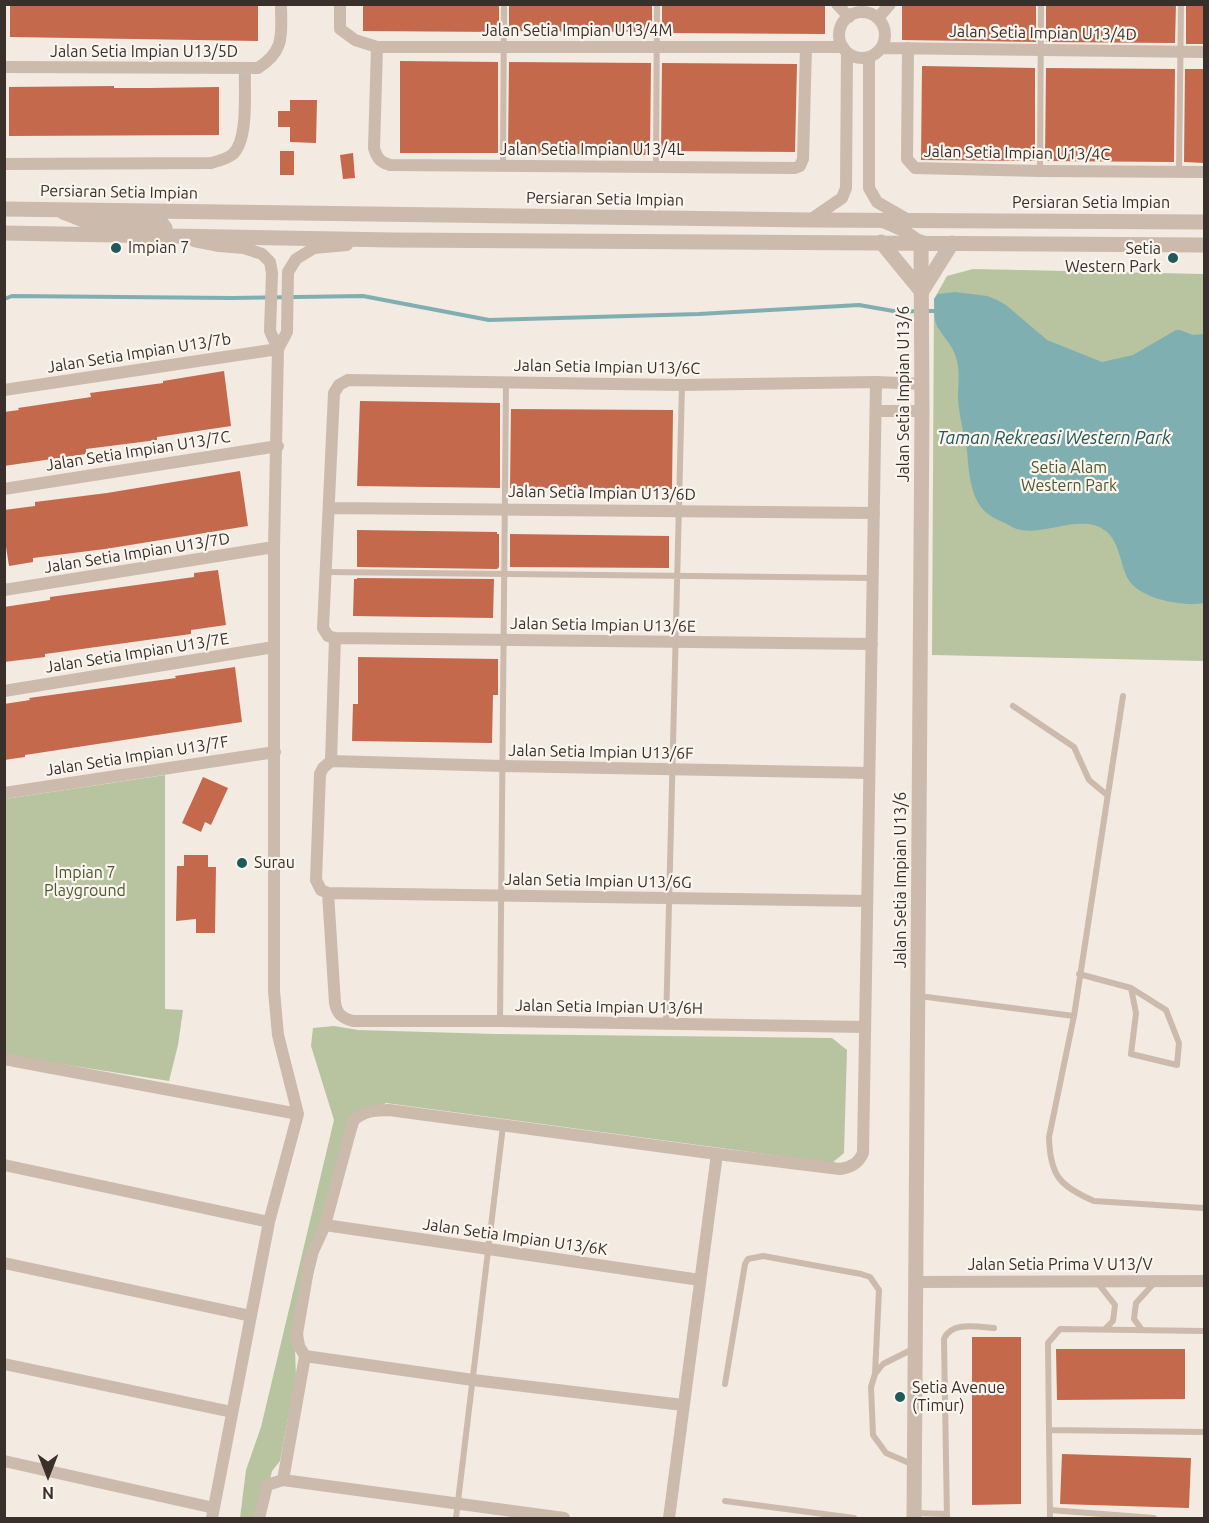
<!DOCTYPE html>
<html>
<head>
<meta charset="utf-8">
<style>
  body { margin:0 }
  #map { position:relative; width:1209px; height:1523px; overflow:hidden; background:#f3eae1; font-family:Ubuntu,sans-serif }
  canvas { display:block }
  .frame { position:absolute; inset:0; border:6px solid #3a302b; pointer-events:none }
  .north { position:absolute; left:18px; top:1445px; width:60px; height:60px; -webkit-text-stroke:4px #fbf5ee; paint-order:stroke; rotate:180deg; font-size:16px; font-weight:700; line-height:24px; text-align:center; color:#3a302b }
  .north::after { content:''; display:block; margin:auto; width:21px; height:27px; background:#3a302b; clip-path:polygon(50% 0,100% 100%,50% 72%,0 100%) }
</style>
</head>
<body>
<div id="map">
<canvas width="1209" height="1523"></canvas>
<div class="frame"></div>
<div class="north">N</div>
</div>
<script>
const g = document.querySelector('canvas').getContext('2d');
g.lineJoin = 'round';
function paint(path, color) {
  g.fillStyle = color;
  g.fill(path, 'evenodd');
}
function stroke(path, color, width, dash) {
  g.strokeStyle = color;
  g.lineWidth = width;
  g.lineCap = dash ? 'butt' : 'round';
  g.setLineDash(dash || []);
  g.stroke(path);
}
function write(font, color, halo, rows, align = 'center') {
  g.font = font + ' Ubuntu,sans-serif';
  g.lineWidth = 4.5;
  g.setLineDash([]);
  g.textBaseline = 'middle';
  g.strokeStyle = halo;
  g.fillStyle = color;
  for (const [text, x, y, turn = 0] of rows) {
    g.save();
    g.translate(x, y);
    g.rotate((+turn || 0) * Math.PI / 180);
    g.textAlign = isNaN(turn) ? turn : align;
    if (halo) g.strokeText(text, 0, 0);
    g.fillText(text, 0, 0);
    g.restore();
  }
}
paint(new Path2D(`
  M973,269L1204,274V661L932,655L934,299L947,276Z
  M165,775V1009L183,1010L178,1045L169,1081L5,1055V799Z
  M334,1026L358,1030L495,1034L832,1038L847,1050L844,1153L832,1163L386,1103L361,1116L320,1247L295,1349L296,1376L280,1461L272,1471L261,1518H240L246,1470L261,1427L334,1120L311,1046L313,1028Z`), '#b8c3a0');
paint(new Path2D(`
  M955,292L987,296L997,300L1006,305L1047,340L1102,362L1133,355L1176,330H1180L1193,335L1204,334V603C1183,607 1137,599 1127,577C1120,562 1119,542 1106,531C1082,512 1043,537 1017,529C1013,528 1009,525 1005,523C999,520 993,518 988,514C970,500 969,472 967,451C964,433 959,416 958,398C958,385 960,373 957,361C953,344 944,339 937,326C933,318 935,307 934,299L938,294Z`), '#80afb1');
stroke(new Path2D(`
  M4,299L12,296L232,298L363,296L489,320L699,314L859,305L899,312L918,311
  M926,311H935`), '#80afb1', 4);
paint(new Path2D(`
  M10,4H258V41L10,37Z
  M363,4H499V32L363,31Z
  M509,4H652V32L509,31Z
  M662,4H825V34L662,33Z
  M902,4H1036V42L902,40Z
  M1046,4H1176L1175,43L1046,42Z
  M1186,4H1204V44H1186Z
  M400,61L498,62V153H400Z
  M509,62L651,63L650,155L508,153Z
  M662,63L797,64L795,152L661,151Z
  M922,66L1035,68V161L921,160Z
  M1046,68L1175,69L1174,162L1045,161Z
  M1185,69H1204V163L1184,162Z
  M114,86V88H149L219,87V135L9,136V87Z
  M290,100H317L316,143L290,142V127H278V111H290Z
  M280,151H294V175H280Z
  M353,153L355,178L343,179L340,155Z
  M224,371L231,426L157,437V440L86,449V454L4,466V412L19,410L18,408L91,397L90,393L163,383V381Z
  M360,401L500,403V488L357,486Z
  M511,409L673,410L672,489L510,488Z
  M240,471L248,526L105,549L33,558V562L9,566L4,534V510L35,506V502L107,493Z
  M357,530L497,532V534H499V567L497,569L357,567Z
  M510,534L669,536V568L510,567Z
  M218,570L226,625L191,630V634L45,654V657L4,662V607L50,600V597L194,577V573Z
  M357,578L494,579L493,618L353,616L354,579H357Z
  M358,657L498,659V695H493L492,743L352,741L353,704H358Z
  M235,667L242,722L25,755V757L4,760V704L30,700L29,698L176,678L175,676Z
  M203,777L228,788L211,825L205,822L201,832L182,823Z
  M184,855H208V867H216L215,933H196V919L176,921L177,866H184Z
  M972,1337H1021V1504L972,1505Z
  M1056,1349H1185V1399L1057,1400Z
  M1062,1454L1191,1458L1189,1508L1060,1504Z`), '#c5694d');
stroke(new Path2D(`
  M503,166L504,4
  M656,166L657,4
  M1040,171L1041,4
  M1179,171L1181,4
  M326,572L873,578
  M1123,696L1074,1016L1049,1137C1050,1175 1059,1186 1094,1201L1204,1208
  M1013,706L1074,747L1089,780L1107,795
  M1079,974L1131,988L1166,1010L1179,1043L1177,1065L1131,1054L1136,1013L1131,988
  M919,996L1074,1016
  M500,1021L506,383
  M666,1024L682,385
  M1097,1282L1115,1305L1113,1321L1105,1329
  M1142,1330L1134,1319L1136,1303L1156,1281
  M913,1349L883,1364L875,1374L871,1387L873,1435L886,1453L914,1465
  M725,1384L745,1264L748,1259L763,1256L861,1274L870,1277L879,1290L875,1374
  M1049,1430L1204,1432
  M725,1501L854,1518
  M1050,1510L1154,1518
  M914,1513L947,1514
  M456,1518L503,1126
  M947,1518L944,1339C951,1321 978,1327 994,1328
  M1050,1518L1048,1343L1060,1329L1204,1331`), '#ccbaac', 6);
stroke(new Path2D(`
  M340,4V29L355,40L377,47H843
  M837,4L849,17
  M839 35a23 23 0 1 1 46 0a23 23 0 1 1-46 0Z
  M878,18L890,4
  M377,47L374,148C377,158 380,162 390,165L795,168L800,166L803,159L806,47
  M882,48L1204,52
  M908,48L907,159L915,168L1040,171L1204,172
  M869,58V188L877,202L910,221
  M4,67L258,68C286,50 281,34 281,4
  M4,164L211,163C219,161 227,159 233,154C249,139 244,90 245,69
  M810,220L842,198L846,188L847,53
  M883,222L908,233L921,242
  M194,241L219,246L244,248L262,254L270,262L272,273L270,331L278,349L274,547V991L278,1035L298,1114L269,1222L212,1518
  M278,349L287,332L288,272L296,259L314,248L347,245
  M4,390L278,349
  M876,411H922
  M4,489L278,446
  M330,508L874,513
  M4,590L274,547
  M335,638L872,644
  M4,691L274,647
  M331,761L503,766L869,773
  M4,793L275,752
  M328,893L867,901
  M865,1027L500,1021H353C342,1018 337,1014 335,1003L328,893L321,890L316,880L320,774L323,768L331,761L335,638L328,636L323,628L334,393L339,385L348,380L682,385L876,382L922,384
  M4,1059L298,1114
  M4,1165L269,1222
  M325,1225L700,1280
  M4,1263L251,1316
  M916,1282L1204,1281
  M305,1356L473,1380L683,1405
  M4,1364L232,1412
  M4,1461L214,1508
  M283,1480L564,1518
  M259,1518L267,1485L283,1480L305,1356L299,1346L297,1334L310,1258L325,1225L353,1121C363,1111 375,1110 389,1110L717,1154L840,1169C851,1167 858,1164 863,1153L876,382
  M669,1518L717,1154`), '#ccbaac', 12);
stroke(new Path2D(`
  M4,209L810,220L1204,222
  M63,212L86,221L133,223L156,221L162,224L165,228L154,236
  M4,233L393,240L1204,245
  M881,242L922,292
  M922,291L952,243
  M914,1518L922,411L921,242`), '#ccbaac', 15);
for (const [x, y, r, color] of [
  [116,248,6,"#20595c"],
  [1173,258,6,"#20595c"],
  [242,863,6,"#20595c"],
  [900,1397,6,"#20595c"]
]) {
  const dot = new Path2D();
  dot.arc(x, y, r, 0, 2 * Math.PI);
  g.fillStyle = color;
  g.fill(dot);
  stroke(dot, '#fbf5ee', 2);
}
write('16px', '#3a302b', '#fbf5ee', [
  ["Jalan Setia Impian U13/4M",577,31],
  ["Jalan Setia Impian U13/4D",1043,33,1],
  ["Jalan Setia Impian U13/5D",144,52],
  ["Jalan Setia Impian U13/4L",592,150],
  ["Jalan Setia Impian U13/4C",1017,153,1],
  ["Persiaran Setia Impian",119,192,1],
  ["Persiaran Setia Impian",605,199,1],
  ["Persiaran Setia Impian",1091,203],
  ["Jalan Setia Impian U13/7b",139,353,-9],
  ["Jalan Setia Impian U13/6C",607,367,1],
  ["Jalan Setia Impian U13/6",904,394,-90],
  ["Jalan Setia Impian U13/7C",138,451,-9],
  ["Jalan Setia Impian U13/6D",602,493,1],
  ["Jalan Setia Impian U13/7D",137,553,-9],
  ["Jalan Setia Impian U13/6E",603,625,1],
  ["Jalan Setia Impian U13/7E",137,653,-9],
  ["Jalan Setia Impian U13/6F",601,752,1],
  ["Jalan Setia Impian U13/7F",137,756,-9],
  ["Jalan Setia Impian U13/6",901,880,-90],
  ["Jalan Setia Impian U13/6G",598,881,1],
  ["Jalan Setia Impian U13/6H",609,1007,1],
  ["Jalan Setia Impian U13/6K",515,1237,8],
  ["Jalan Setia Prima V U13/V",1060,1265]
]);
write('16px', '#3a302b', '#fbf5ee', [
  ["Impian 7",128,248],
  ["Setia",1161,249,"right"],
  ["Western Park",1161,267,"right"],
  ["Surau",254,863],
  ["Setia Avenue",912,1388],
  ["(Timur)",912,1406]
], 'left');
write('16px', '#4a592f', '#fbf5ee', [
  ["Setia Alam",1069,468],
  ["Western Park",1069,486],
  ["Impian 7",85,873],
  ["Playground",85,891]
]);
write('italic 18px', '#20595c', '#fbf5ee', [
  ["Taman Rekreasi Western Park",1054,438]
]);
</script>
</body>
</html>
